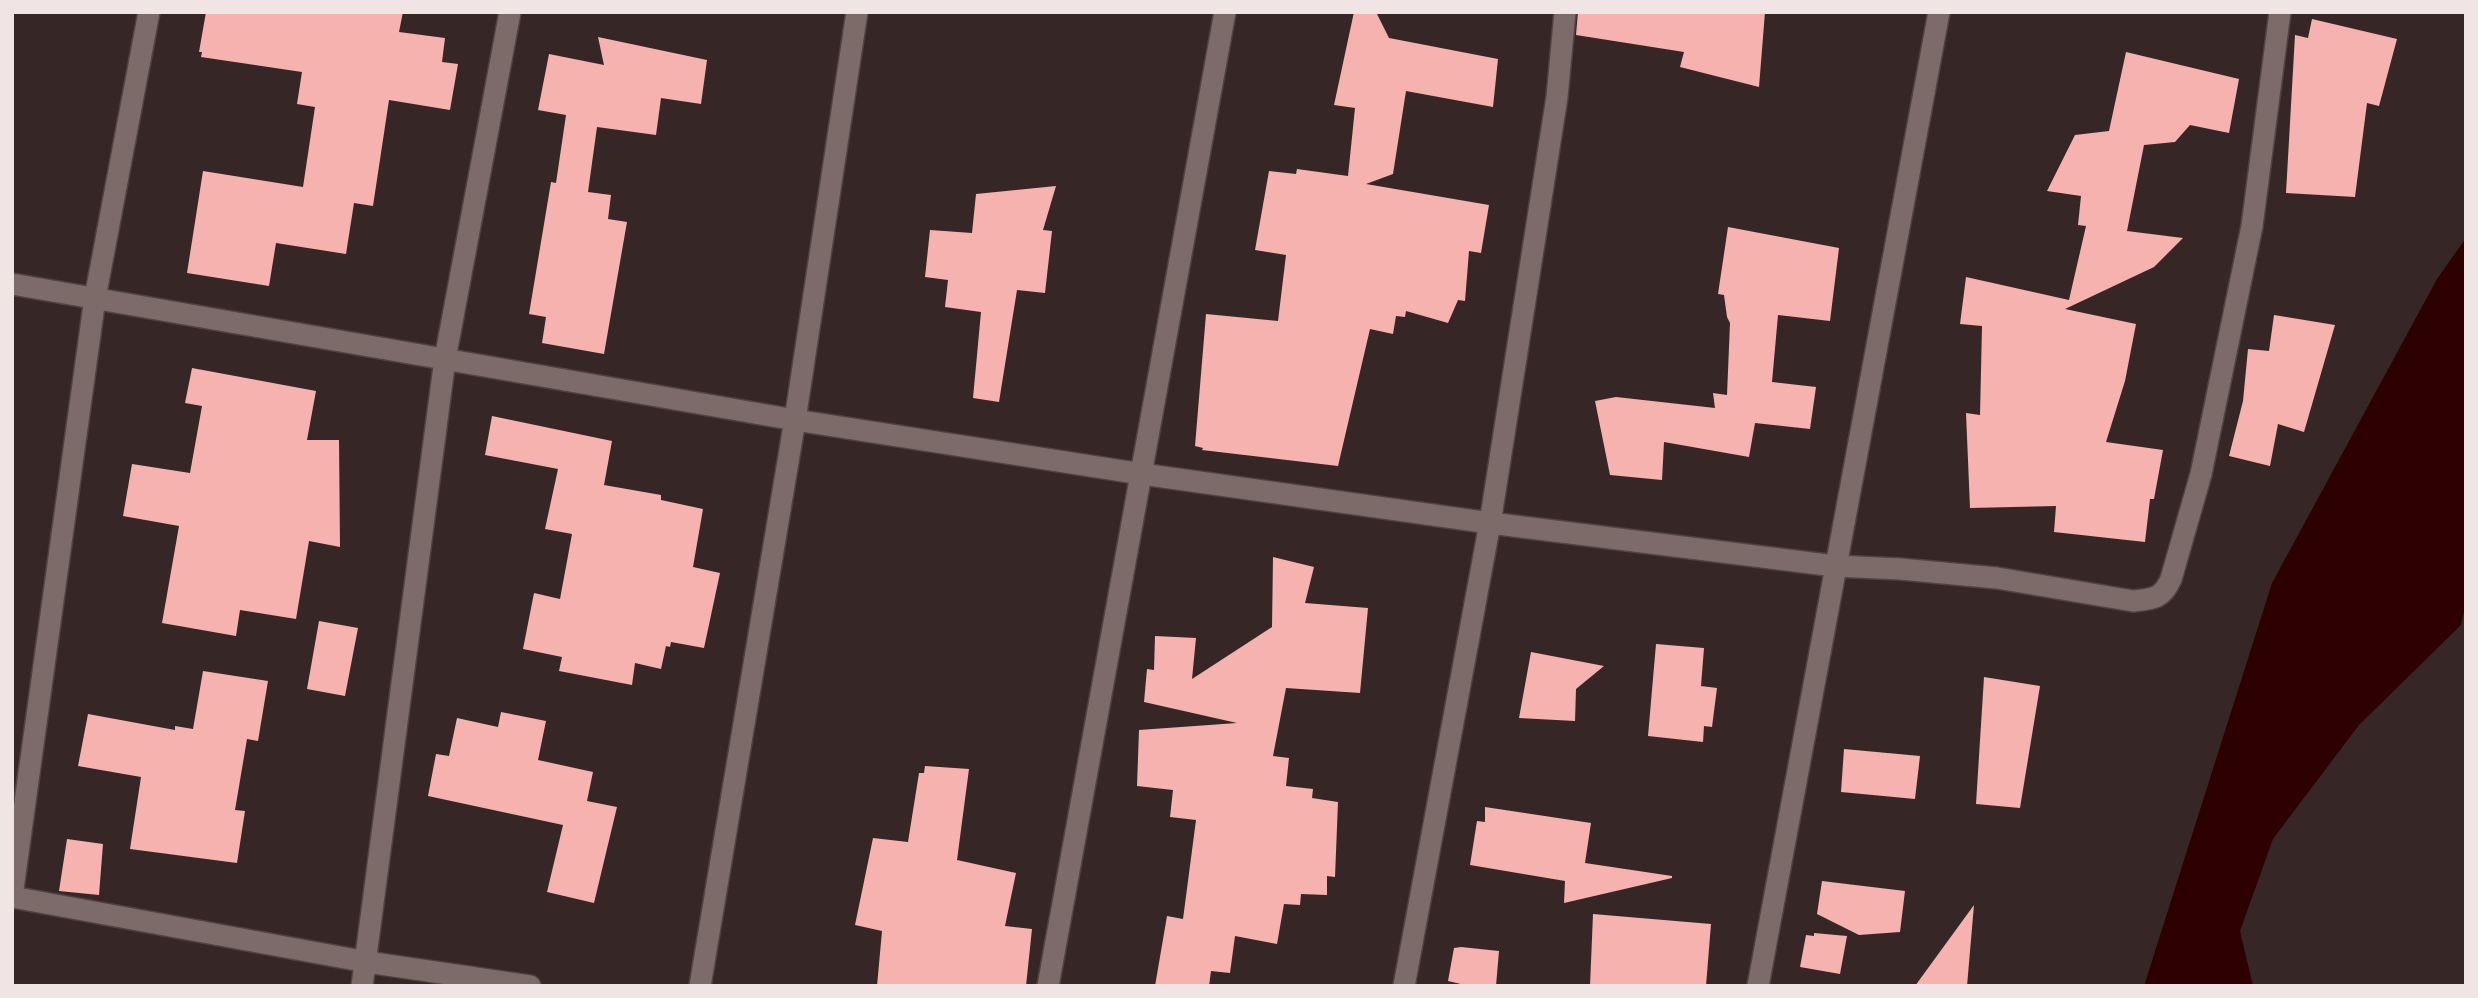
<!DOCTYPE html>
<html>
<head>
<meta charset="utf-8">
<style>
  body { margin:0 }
  #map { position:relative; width:2478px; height:998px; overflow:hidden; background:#362726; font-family:"IBM Plex Serif",serif }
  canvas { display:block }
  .frame { position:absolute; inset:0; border:14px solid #f0e5e4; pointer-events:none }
</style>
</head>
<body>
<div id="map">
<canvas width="2478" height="998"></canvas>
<div class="frame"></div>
</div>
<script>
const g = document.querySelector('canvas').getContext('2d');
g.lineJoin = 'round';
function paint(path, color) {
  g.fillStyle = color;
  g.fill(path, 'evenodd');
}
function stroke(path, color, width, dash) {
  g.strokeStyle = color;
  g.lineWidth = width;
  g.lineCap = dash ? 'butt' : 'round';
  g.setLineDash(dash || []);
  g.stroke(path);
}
paint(new Path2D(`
  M2466,238V603L2461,625L2359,725L2273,839L2240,931L2253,986H2144L2272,583L2437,279Z`), '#2d0002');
paint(new Path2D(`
  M206,12H403L399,32L445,38L442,62L458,64L450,110L389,100L373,206L354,203L346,254L276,243L269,286L187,273L203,171L303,187L315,107L297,104L302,72L201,57L202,52H199Z
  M1354,12H1376L1389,38L1498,59L1493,107L1406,91L1393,174L1366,184L1489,205L1481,253L1469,251L1465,301L1458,300L1448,323L1406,311L1405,317L1396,316L1393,334L1370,329L1338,466L1202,450L1203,448L1195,446L1206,314L1278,321L1286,255L1255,250L1269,171L1296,174L1297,169L1348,176L1355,108L1334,105Z
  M1578,12H1765L1759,87L1680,67L1684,52L1576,35Z
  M2312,19L2397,39L2379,106L2367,103L2355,197L2286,193L2295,35L2308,38Z
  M598,37L707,60L701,104L661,98L656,135L597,127L588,192L611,195L608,219L627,222L604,354L542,343L546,317L529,314L551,182L556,183L566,115L538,110L549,54L604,65Z
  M2126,52L2239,79L2229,133L2190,125L2175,142L2144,145L2127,231L2183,238L2154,267L2065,309L2136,324L2125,381L2106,442L2163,450L2154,499H2150L2145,542L2054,532L2056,506L1970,508L1966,413L1980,415L1982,326L1960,324L1966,277L2069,300L2086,226L2078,225L2081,196L2047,191L2075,135L2109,131Z
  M1056,186L1043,230L1052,231L1045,293L1017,290L999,402L973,398L981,312L945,307L948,280L925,277L930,230L972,233L976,194Z
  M1728,227L1839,248L1830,321L1778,315L1772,382L1816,387L1810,429L1755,423L1749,457L1664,442L1662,480L1610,475L1595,401L1616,397L1715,408L1713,393L1727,395L1730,323L1727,317L1724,295L1718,294Z
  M2274,315L2335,325L2304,432L2278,424L2270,466L2229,456L2243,401L2248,349L2269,351Z
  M192,368L316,391L307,440H339L340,547L309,541L296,619L240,610L236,636L162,623L179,526L123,516L132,464L190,473L202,406L185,403Z
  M492,416L612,441L604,485L661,495V500L703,509L693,567L720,573L704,648L671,642L670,647L666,646L661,669L635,663L632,685L559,671L562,657L523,649L534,593L560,599L572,534L545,529L558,469L485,455Z
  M1273,557L1314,567L1305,603L1368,608L1360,693L1286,688L1273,756L1289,758L1286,786L1313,789L1312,798L1338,802L1335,877L1327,876V895L1301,894L1300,905L1284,904L1277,944L1235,936L1230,973L1211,971L1209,986H1155L1167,916L1183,919L1196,820L1170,817L1173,790L1137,786L1139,730L1237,723L1144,702L1147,669L1154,670L1155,636L1196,638L1192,679L1272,627Z
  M319,621L358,628L345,696L307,689Z
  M1656,644L1704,648L1701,686L1717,688L1712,727L1704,726L1703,742L1648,736Z
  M1531,652L1604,666L1576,689L1575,721L1519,718Z
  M203,671L268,681L258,741L247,739L235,810L245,811L237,863L130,849L141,777L78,766L88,714L175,730V726L193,729Z
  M1984,677L2040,686L2020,808L1976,804Z
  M501,712L546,721L538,760L593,772L587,801L617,807L594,903L547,892L563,825L428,796L436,754L449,756L457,718L498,727Z
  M1844,749L1920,756L1915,799L1841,792Z
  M925,766L969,769L957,860L1016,873L1005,926L1032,929L1026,986H877L882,931L855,925L873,838L908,842L919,773H924Z
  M1485,807L1591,823L1585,863L1672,876V878L1564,903L1565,881L1470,865L1477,821L1485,822Z
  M67,839L103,844L99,895L59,891Z
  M1822,881L1905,891L1900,932L1859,935L1817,914Z
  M1974,905L1967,986H1915Z
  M1593,914L1711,924L1706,986H1590Z
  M1814,933L1847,936L1840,974L1800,967L1806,935L1814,936Z
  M1461,947L1499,951L1496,986H1469L1448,981L1454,948Z`), '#f6b2af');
const street = new Path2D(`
  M12,284L795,420L1142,474L1490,523L1835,566L1900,569L1997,578L2133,601C2153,599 2162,599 2171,579L2201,474L2252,226L2280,12
  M12,896L95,298L149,12
  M12,897L367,962L530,986
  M362,986L445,359L510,12
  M700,986L795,420L857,12
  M1048,986L1225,12
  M1404,986L1490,523L1557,97L1565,12
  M1758,986L1939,12`);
stroke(street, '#504342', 24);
stroke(street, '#7d6b6a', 21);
</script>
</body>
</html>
